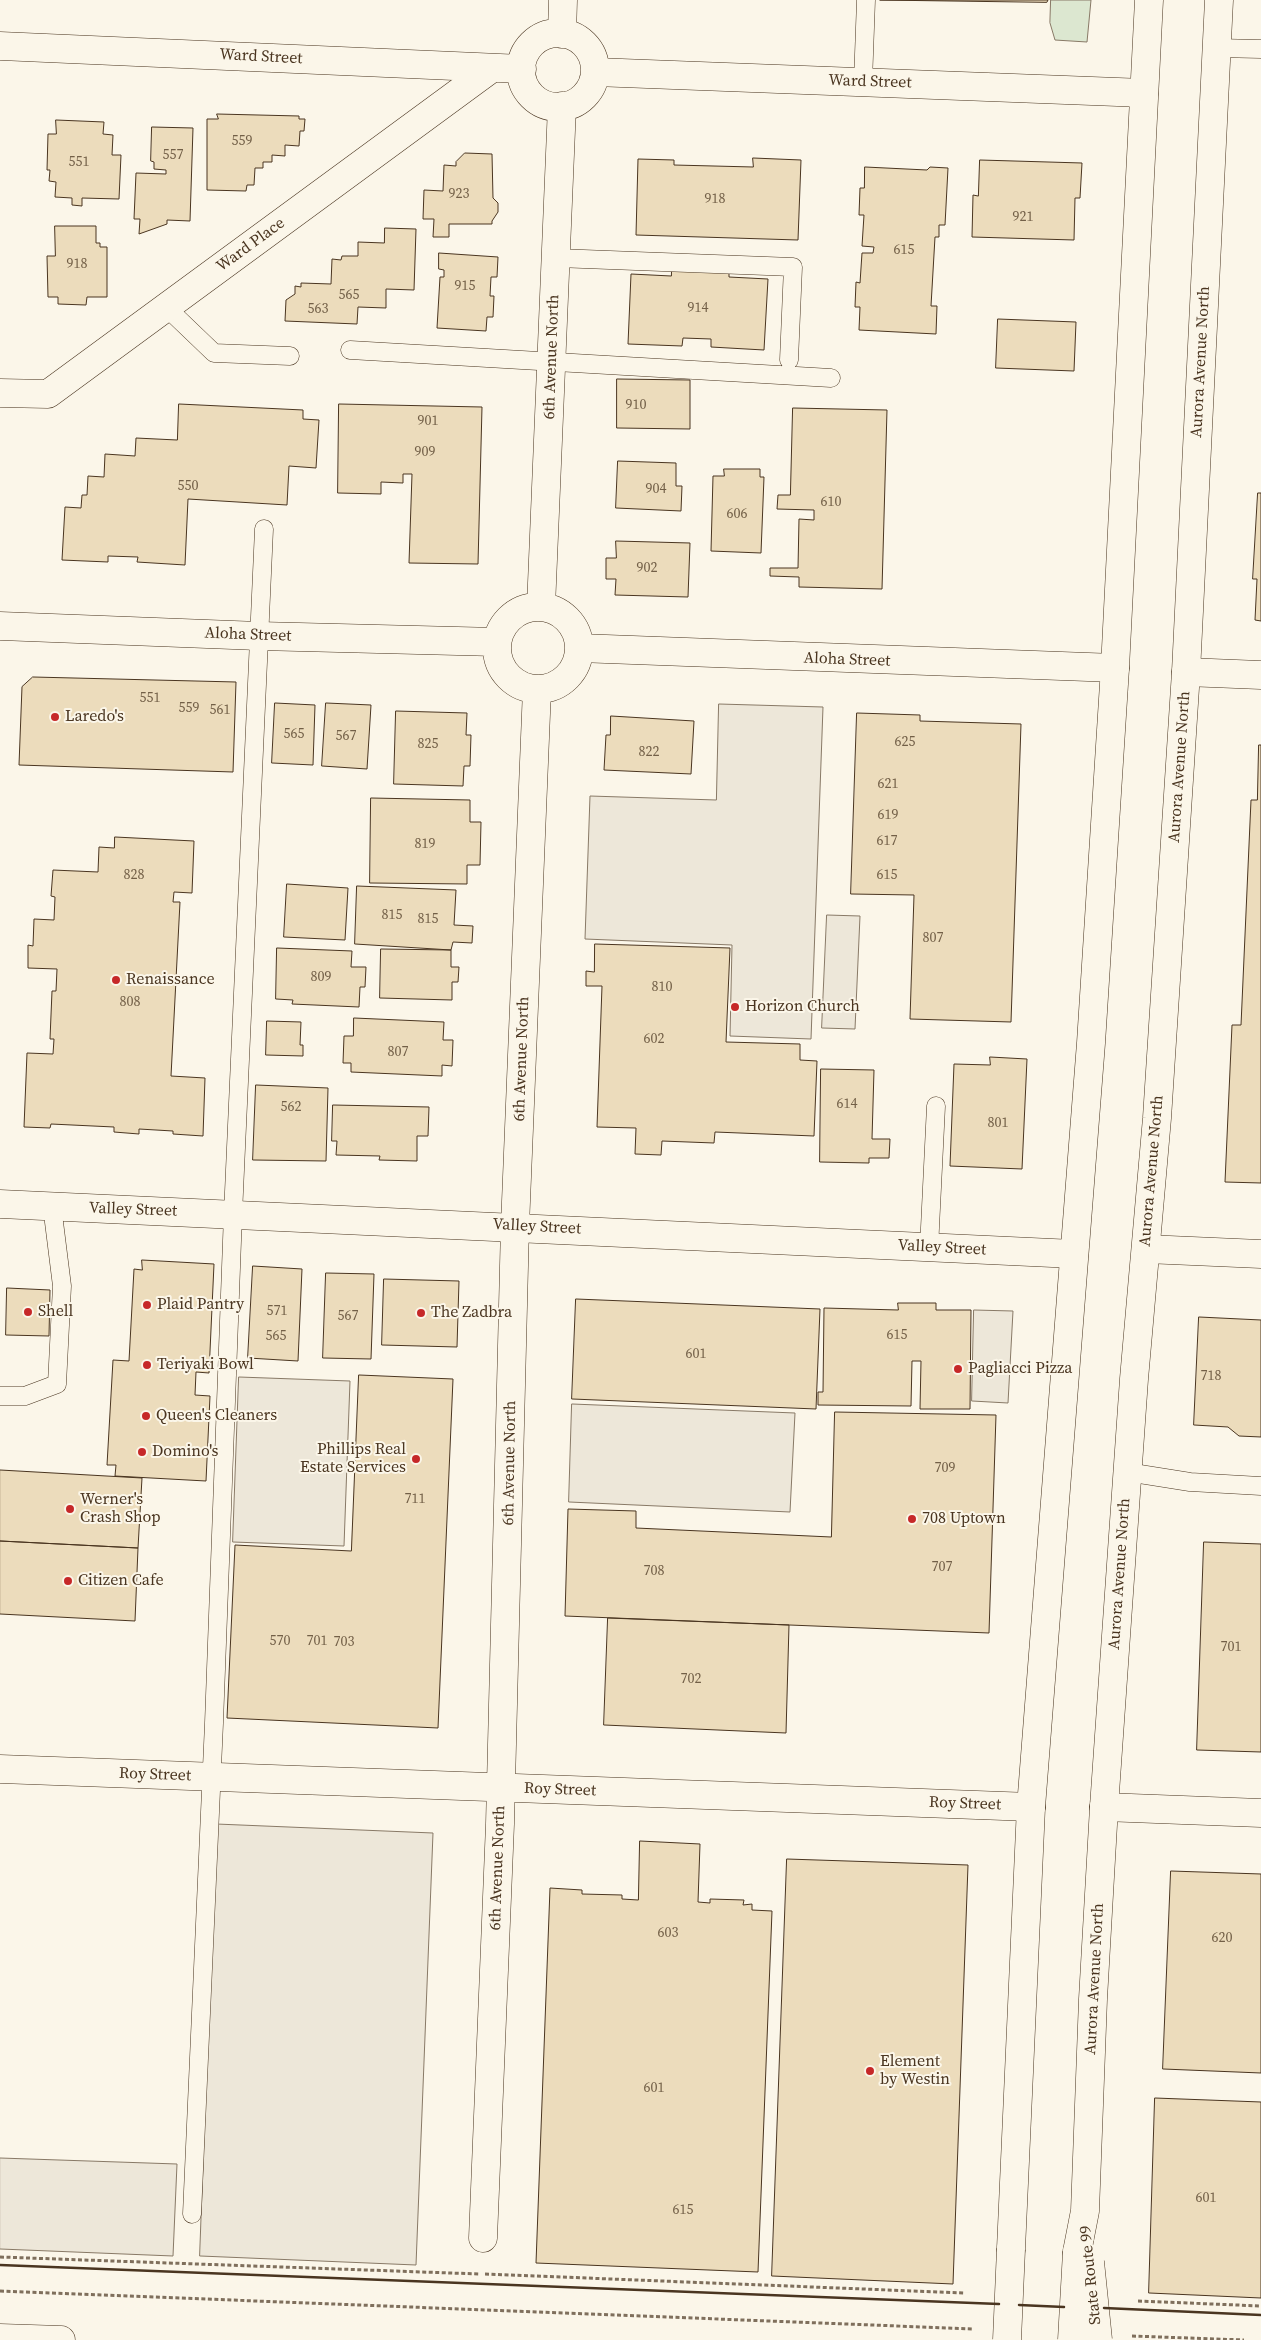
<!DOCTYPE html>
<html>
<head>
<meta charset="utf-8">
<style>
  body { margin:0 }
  canvas { display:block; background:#fbf6e9 }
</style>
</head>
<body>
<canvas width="1261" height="2340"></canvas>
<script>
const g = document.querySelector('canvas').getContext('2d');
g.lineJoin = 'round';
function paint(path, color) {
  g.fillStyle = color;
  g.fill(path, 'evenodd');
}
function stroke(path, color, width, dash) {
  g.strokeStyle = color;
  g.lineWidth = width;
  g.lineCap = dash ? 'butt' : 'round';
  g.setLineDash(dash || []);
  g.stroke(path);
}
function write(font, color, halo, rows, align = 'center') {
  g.font = font + ' "Source Serif 4",serif';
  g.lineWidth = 4;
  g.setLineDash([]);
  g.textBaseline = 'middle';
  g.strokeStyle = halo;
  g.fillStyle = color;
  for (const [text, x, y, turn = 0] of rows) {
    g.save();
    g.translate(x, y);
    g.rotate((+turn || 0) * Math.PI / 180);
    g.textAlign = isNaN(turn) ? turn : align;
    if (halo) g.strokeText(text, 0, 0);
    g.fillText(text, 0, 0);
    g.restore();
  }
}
const green = new Path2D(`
  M1051,0H1091L1087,42L1055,40L1050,23Z`);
paint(green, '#dce7d0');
stroke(green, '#887966', 1);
const parking = new Path2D(`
  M719,704L823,707L811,1039L730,1036L732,945L585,939L590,796L716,800Z
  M827,915L860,916L855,1029L822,1028Z
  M974,1310L1013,1311L1008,1403L972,1401Z
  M239,1377L350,1381L344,1546L233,1542Z
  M572,1404L795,1413L790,1512L569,1502Z
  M216,1824L433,1833L416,2265L200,2256Z
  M0,2158L177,2164L173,2256L0,2249Z`);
paint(parking, '#ede7d9');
stroke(parking, '#887966', 1);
const building = new Path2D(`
  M880,0H1048L1047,2Z
  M217,114L299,116V119H305L304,131H300L299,146L285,145V156L272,155V162H263V168H255L254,185H247L246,191L207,190V119H218Z
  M56,120L104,122L103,134L113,135L112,155H121L119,199L82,198V206L72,205V198L55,197L56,182L49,181L50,170H47L48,134H56Z
  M152,127L193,128L190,221L167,220V224L139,234L140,219H134L136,173L166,174V170L154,169V162L151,161Z
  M465,153L492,154L493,198L498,203V212L492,221V224H449V237H433L434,219H423L424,190L443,191L444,165L456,166V162Z
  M753,158L801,160L798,240L636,235L638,159L674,160V165L753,167Z
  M980,160L1082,163L1080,198H1075L1074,240L972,237L973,195L978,196Z
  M865,167L927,170L930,167L948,168L945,225H939V237H935L931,306H937L936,334L859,330L860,307H855L856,282L860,283L862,253H873L874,247L862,246L864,215H859L860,188H864Z
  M55,226H96V243H100V247H107V297H87L86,305L58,304V297H48L47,256H55Z
  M385,228L416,229L414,290L386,289V308L358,307L357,324L285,321L286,300L295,294V286L301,287V283L331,284L332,259L341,260L342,256H358V242L384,243Z
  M439,253L498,257L497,277H491L490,296H494L493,317H487L486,331L437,328L440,277H444V270L439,269Z
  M672,268L729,271V277L768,279L764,350L711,347V339L683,338L682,346L628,344L631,274L671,276Z
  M998,319L1076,322L1074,371L996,368Z
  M617,379L690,380V429L617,428Z
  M179,404L303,410V419L319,420L316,468L289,466L287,505L188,499L185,565L137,562L138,557L108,556V562L62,560L65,507L81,508L82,495H87L88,476L104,477L105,454L135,456L136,438L177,440Z
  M339,404L482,407L478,564L409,563L412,474H403V483L381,482V494L338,493Z
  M793,408L887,410L882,589L799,587V577L770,576V568H798L799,519L814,520V510L777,509L778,495H790Z
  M618,461L676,463V486H682L681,511L616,508Z
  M724,469H760V477H764L761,553L711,551L713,476H724Z
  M1258,493H1261V621L1255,620L1257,579H1253Z
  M616,541L690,543L688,597L615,595L616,579H606V558H616Z
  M33,677L236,682L233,772L19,765L22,687Z
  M275,703L315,705L313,765L272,763Z
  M326,703L371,705L367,769L322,766Z
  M396,711L467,713L466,735H471L470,766H464L463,786L394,784Z
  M857,713L920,715V721L1021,724L1011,1022L910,1019L914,895L851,894Z
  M611,716L694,721L691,774L604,770L606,735H610Z
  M1259,745H1261V1183L1225,1182L1232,1025H1241L1251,800H1257Z
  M371,798L470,800V822H481L480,865H467V884L370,883Z
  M115,837L194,841L192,893L174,892L173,902H180L171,1076L205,1078L203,1136L173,1134V1131L139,1129V1134L114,1132V1127L51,1124L50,1128L24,1127L27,1053L53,1054L54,1039H50L52,991H56L57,969L28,968V945L33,946L34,919L54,920L55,897L51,896L53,870L98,872L99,847L114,848Z
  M287,884L348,888L345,940L284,937Z
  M357,886L456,890L454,925L473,926L472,943L453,942L451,950L355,944Z
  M595,944L730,948L726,1042L800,1044V1060L817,1061L814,1136L715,1132L714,1143L662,1141L661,1155L635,1154L636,1128L597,1127L602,986H586V971L594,972Z
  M277,948L352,951L351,967H366L365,987H360L359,1007L292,1004L293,1000L276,999Z
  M381,949L451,950V967H459L458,982H452V1000L380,998Z
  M354,1018L444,1022L443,1040H453L452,1066L442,1065V1076L351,1072V1063H343L344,1036H353Z
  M267,1021L301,1022L300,1045H303V1056L266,1055Z
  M990,1057L1027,1059L1022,1169L950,1166L954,1064L990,1065Z
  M821,1069L874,1070L872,1139H890L889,1158H869V1163L820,1162Z
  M256,1085L328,1088L326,1161L253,1160Z
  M333,1105L429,1107L428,1136H417V1161L379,1160L380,1156L336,1155L337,1141H332Z
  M142,1260L214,1264L209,1373L196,1372L195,1395L210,1396L206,1481L115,1476L116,1465H107L113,1360L129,1361L134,1269L142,1270Z
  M253,1266L302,1269L298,1361L248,1358Z
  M326,1273L374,1274L371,1359L323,1358Z
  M384,1279L459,1281L457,1347L382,1345Z
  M7,1288L50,1290L49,1336L6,1335Z
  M576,1299L820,1309L816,1409L572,1399Z
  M898,1303H936V1310H971L970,1409H920L921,1361H912L911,1406L818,1405V1392H823L824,1308L898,1310Z
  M1199,1317L1261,1320V1437L1239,1436L1228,1427L1194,1425Z
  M359,1375L453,1379L438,1728L227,1718L235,1545L351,1551Z
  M835,1412L996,1415L989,1633L565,1616L568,1509L636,1511V1528L831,1537Z
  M0,1470L142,1478L138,1548L0,1541Z
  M0,1541L138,1548L135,1621L0,1614Z
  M1204,1542L1261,1544V1752L1197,1750Z
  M608,1618L789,1625L786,1733L604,1725Z
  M640,1841L700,1844L698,1902L710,1903V1899L744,1900L743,1905L752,1904V1910L772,1911L758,2272L536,2263L550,1888L582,1890V1894L622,1895V1899L638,1900Z
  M787,1859L968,1865L953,2284L772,2276Z
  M1171,1871L1261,1874V2073L1163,2069Z
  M1155,2098L1261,2102V2298L1149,2293Z`);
paint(building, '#ecdcbc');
stroke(building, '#4a3520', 1);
const service = new Path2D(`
  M1216,48L1261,49
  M863,82L866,0
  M557,258L793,267L789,360
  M166,307L214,353L290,356
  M350,350L831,378
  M929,1248L936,1106
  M0,1396H25L57,1384L62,1286L52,1206
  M1127,1472L1190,1482L1261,1486
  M192,2214L214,1723L233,1214L264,529`);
const minor = new Path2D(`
  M521 70a37 37 0 1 1 74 0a37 37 0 1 1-74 0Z
  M562,34L563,0
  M0,46L522,69
  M595,72L1144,93
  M0,393L48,394L492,68
  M497 648a41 41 0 1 1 82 0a41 41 0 1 1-82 0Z
  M541,607L562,106
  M0,626L259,636L497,642
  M579,648L1115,668
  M1186,672L1261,675
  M1146,1249L1261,1254
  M0,1769L1031,1807
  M1104,1807L1261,1813
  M483,2238L500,1824L515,1226L537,689`);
const tertiary = new Path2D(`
  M0,1204L1074,1254`);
const primary = new Path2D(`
  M0,2338L61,2340`);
const trunk = new Path2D(`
  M1031,1807L1091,1043L1115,668L1149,0
  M1104,1807L1134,1379L1157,1118L1186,672L1219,0`);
const motorway = new Path2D(`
  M1011,2249L1031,1807
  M1077,2252L1085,2211L1093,1999L1104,1807`);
stroke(service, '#4a3520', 19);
stroke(minor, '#4a3520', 29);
stroke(tertiary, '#4a3520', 29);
stroke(primary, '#4a3520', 29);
stroke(trunk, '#4a3520', 29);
stroke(motorway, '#4a3520', 29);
stroke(new Path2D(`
  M0,2257L479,2274
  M485,2274L964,2293
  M0,2291L974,2329
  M1138,2301L1261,2306
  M1132,2336L1244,2340`), '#7f6f5c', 3, [4, 2.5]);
stroke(service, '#fbf6e9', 18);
stroke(minor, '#fbf6e9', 28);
stroke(tertiary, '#fbf6e9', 28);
stroke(primary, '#fbf6e9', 28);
stroke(trunk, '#fbf6e9', 28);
stroke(motorway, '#fbf6e9', 28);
const motorwayBridge = new Path2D(`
  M1090,2262L1098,2340
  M1007,2340L1011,2249
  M1072,2340L1077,2252`);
stroke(motorwayBridge, '#4a3520', 29, []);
stroke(motorwayBridge, '#fbf6e9', 28);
stroke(new Path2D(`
  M0,2265L999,2304
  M1019,2305L1064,2307
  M1104,2308L1261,2315`), '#4a3520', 2.5);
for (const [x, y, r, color] of [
  [55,717,5,"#c62828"],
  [116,980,5,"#c62828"],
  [735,1007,5,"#c62828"],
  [147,1305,5,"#c62828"],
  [28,1312,5,"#c62828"],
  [421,1313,5,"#c62828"],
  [147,1365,5,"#c62828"],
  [958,1369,5,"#c62828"],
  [146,1416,5,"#c62828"],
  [142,1452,5,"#c62828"],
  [416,1459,5,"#c62828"],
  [70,1509,5,"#c62828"],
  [912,1519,5,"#c62828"],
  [68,1581,5,"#c62828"],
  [870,2071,5,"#c62828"]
]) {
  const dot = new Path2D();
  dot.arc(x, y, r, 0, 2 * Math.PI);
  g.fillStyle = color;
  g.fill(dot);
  stroke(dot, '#fbf6e9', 2);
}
write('14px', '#725f47', null, [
  ["559",242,141],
  ["557",173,155],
  ["551",79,162],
  ["923",459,194],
  ["918",715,199],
  ["921",1023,217],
  ["615",904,250],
  ["918",77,264],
  ["915",465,286],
  ["565",349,295],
  ["914",698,308],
  ["563",318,309],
  ["910",636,405],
  ["901",428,421],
  ["909",425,452],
  ["550",188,486],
  ["904",656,489],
  ["610",831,502],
  ["606",737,514],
  ["902",647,568],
  ["551",150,698],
  ["559",189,708],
  ["561",220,710],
  ["565",294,734],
  ["567",346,736],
  ["625",905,742],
  ["825",428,744],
  ["822",649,752],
  ["621",888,784],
  ["619",888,815],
  ["617",887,841],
  ["819",425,844],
  ["828",134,875],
  ["615",887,875],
  ["815",392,915],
  ["815",428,919],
  ["807",933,938],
  ["809",321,977],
  ["810",662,987],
  ["808",130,1002],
  ["602",654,1039],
  ["807",398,1052],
  ["614",847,1104],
  ["562",291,1107],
  ["801",998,1123],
  ["571",277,1311],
  ["567",348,1316],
  ["615",897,1335],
  ["565",276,1336],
  ["601",696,1354],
  ["718",1211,1376],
  ["709",945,1468],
  ["711",415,1499],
  ["707",942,1567],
  ["708",654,1571],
  ["570",280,1641],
  ["701",317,1641],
  ["703",344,1642],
  ["701",1231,1647],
  ["702",691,1679],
  ["603",668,1933],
  ["620",1222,1938],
  ["601",654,2088],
  ["601",1206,2198],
  ["615",683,2210]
]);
write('16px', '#4a3520', '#fbf6e9', [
  ["Ward Street",261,57,3],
  ["Ward Street",870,82,2],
  ["Ward Place",251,245,-36],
  ["6th Avenue North",552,357,-88],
  ["Aurora Avenue North",1201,362,-87],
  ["Aloha Street",248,635,2],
  ["Aloha Street",847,660,2],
  ["Aurora Avenue North",1180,767,-86],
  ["6th Avenue North",522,1059,-88],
  ["Aurora Avenue North",1152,1171,-85],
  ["Valley Street",133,1210,2],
  ["Valley Street",537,1227,3],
  ["Valley Street",942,1248,3],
  ["6th Avenue North",510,1463,-89],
  ["Aurora Avenue North",1120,1574,-86],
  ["Roy Street",155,1775,2],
  ["Roy Street",560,1790,2],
  ["Roy Street",965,1804,2],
  ["6th Avenue North",498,1868,-88],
  ["Aurora Avenue North",1095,1979,-87],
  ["State Route 99",1091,2275,-96]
]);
write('16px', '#4a3520', '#fbf6e9', [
  ["Laredo's",65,717],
  ["Renaissance",126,980],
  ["Horizon Church",745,1007],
  ["Plaid Pantry",157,1305],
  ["Shell",38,1312],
  ["The Zadbra",431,1313],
  ["Teriyaki Bowl",157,1365],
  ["Pagliacci Pizza",968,1369],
  ["Queen's Cleaners",156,1416],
  ["Phillips Real",406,1450,"right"],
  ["Estate Services",406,1468,"right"],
  ["Domino's",152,1452],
  ["Werner's",80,1500],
  ["Crash Shop",80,1518],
  ["708 Uptown",922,1519],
  ["Citizen Cafe",78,1581],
  ["Element",880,2062],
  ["by Westin",880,2080]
], 'left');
</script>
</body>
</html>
